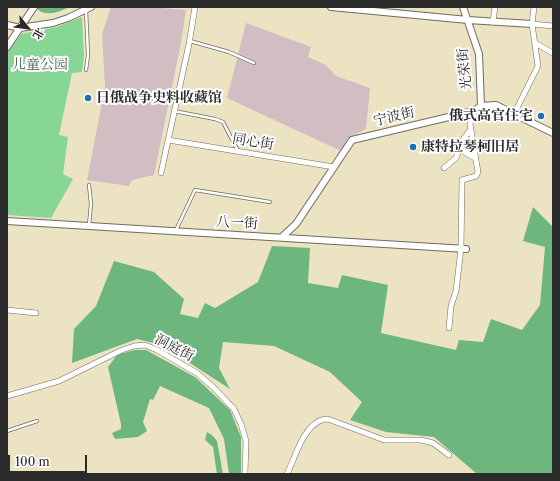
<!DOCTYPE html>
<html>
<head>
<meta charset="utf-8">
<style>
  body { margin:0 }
  #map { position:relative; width:560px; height:481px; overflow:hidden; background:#ece3c3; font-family:"Libre Caslon Text","Noto Serif SC",serif }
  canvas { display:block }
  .frame { position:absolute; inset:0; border:8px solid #2b2b2b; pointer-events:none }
  .north { position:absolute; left:8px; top:8px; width:40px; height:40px; -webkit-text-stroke:3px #fff; paint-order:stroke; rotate:119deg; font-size:11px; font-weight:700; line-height:16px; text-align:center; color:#2b2b2b }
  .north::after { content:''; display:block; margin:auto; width:14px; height:18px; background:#2b2b2b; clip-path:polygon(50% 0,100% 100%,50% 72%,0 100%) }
  .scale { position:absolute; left:8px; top:455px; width:79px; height:18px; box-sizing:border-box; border:2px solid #2b2b2b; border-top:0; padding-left:5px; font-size:12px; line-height:14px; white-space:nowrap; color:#2b2b2b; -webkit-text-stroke:3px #fff; paint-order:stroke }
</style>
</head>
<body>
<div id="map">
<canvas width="560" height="481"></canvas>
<div class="frame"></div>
<div class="north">北</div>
<div class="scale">100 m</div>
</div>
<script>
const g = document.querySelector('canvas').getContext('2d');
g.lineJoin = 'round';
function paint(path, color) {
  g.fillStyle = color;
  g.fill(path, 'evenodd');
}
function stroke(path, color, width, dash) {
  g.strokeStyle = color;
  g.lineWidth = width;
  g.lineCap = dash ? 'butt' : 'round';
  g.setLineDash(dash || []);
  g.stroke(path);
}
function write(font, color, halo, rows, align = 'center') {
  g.font = font + ' "Libre Caslon Text","Noto Serif SC",serif';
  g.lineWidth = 4;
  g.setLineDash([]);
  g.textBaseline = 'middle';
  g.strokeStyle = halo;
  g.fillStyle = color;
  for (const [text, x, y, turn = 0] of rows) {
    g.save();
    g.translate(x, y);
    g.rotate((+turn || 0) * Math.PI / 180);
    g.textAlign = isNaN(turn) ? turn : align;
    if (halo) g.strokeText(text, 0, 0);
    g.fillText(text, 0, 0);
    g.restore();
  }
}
paint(new Path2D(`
  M111,7H148L186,10L181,43L154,175L132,180L129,186L87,180L105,87L102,34Z
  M246,23L311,47L308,57L326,65L336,76L370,88L366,129L348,138L341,151L227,98Z`), '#d2bec2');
paint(new Path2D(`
  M82,17L84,56L82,72L72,73L59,135L68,137L63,174L73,179L51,218L7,215V53L21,34L57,27Z`), '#87d696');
paint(new Path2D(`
  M38,7H69C60,12 46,17 37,9Z
  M533,207L553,227V474H477L434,437L386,432L350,420L362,402L330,372L274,346L223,342L219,368L230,389L162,345L137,339L72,363L74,329L96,306L114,261L154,272L184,299L180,314L198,318L205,303L215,308L258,282L272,246L310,248L308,283L338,288L342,275L388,285L381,333L456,350L459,340L483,342L491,319L522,330L540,305L545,247L523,241Z
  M134,350H146L195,377L230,410L241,437V474H229L224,439L209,408L160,386L153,400L150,399L143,422L147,431L138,437L115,439L112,433L121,429V424L108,367L117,355Z
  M207,432L213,436L217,441L223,474H217L213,447L205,440Z`), '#6db77f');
const service = new Path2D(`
  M190,41L229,52L254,63
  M86,70L88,55L86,10
  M174,111L215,119L223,122L238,151
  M89,225L91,204L89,185
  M176,230L195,190L270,202
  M7,431L37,421`);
const minor = new Path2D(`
  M493,22L495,7
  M532,24L553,26
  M535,43L553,53
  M514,114L538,66L532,24L534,7
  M168,140L334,167
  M459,149L475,158
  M444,168L456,158L464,138L471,129
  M161,173L189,44L195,7
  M7,310L36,313
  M449,328L451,306L456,291L461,249L462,180L476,176L478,172L470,124L474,111
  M7,396L59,381L122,350L134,346L145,345L157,350L197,373L213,387L234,409L241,424L246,441L245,474
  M287,474C295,458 302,430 319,421C321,420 325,419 328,419L384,440H421L433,443L449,455`);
const tertiary = new Path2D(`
  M331,7L468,20L532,24
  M463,7L479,54L481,106
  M7,25L20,28L53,23L68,18L91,7
  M7,47L34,7
  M7,221L466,249
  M282,237L296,224L352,140L474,111L481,106L496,105L553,133`);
stroke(service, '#6f6b60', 4);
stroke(minor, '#6f6b60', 6);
stroke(tertiary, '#6f6b60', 8);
stroke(service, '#fff', 2.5);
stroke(minor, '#fff', 5);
stroke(tertiary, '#fff', 6);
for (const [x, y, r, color] of [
  [88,98,4,"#1f6fb2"],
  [541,116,4,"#1f6fb2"],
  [413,147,4,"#1f6fb2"]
]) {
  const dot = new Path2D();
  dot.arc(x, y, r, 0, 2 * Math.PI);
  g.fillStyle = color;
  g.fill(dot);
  stroke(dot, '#fff', 1.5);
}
write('14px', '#475e4b', '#fff', [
  ["儿童公园",40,65]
]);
write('14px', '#2b2b2b', '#fff', [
  ["光荣街",465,69,-96],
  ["宁波街",394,117,-13],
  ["同心街",253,142,9],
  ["八一街",237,223,3],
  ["洞庭街",174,348,27]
]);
write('bold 14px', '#2b2b2b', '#fff', [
  ["日俄战争史料收藏馆",96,98],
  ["俄式高官住宅",533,116,"right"],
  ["康特拉琴柯旧居",421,147]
], 'left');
</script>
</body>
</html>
